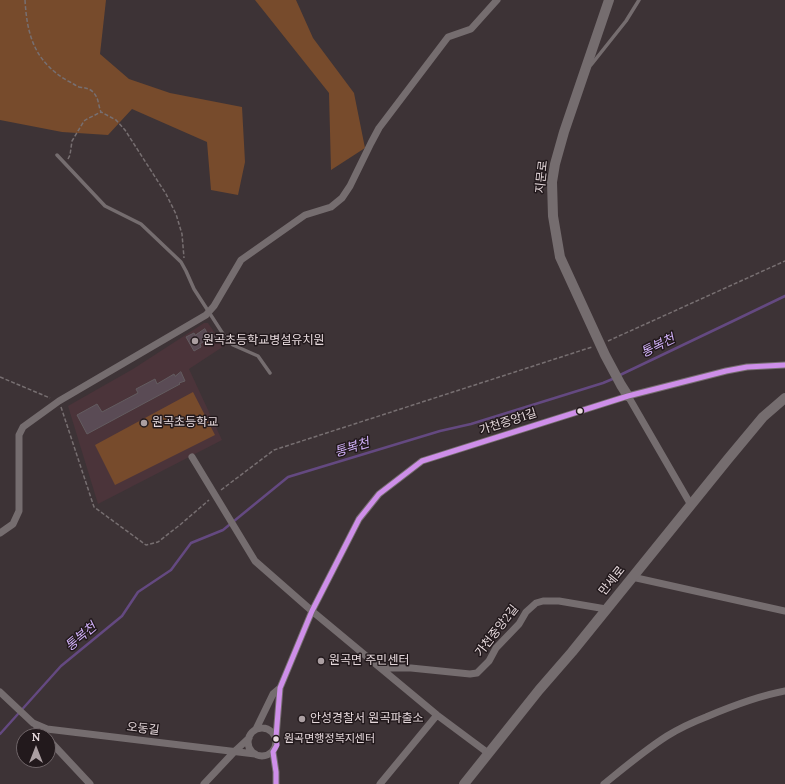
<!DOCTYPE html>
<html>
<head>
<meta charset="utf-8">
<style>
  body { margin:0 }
  #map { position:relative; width:785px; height:784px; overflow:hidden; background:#3d3336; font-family:Lora,serif }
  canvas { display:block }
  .north { position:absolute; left:16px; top:728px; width:40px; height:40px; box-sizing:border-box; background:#22191c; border:1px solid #706669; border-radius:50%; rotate:0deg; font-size:11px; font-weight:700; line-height:16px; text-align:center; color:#e6d9dc }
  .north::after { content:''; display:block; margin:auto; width:14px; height:18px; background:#ab9fa2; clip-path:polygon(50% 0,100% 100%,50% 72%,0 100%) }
</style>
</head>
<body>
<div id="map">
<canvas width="785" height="784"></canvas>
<div class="north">N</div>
</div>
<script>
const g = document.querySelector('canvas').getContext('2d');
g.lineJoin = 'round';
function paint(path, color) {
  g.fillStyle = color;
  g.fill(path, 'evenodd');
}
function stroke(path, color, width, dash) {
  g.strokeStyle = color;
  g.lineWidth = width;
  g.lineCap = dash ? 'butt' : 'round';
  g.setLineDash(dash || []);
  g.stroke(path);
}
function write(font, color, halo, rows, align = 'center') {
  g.font = font + ' Lora,"Noto Sans KR",serif';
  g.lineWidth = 3;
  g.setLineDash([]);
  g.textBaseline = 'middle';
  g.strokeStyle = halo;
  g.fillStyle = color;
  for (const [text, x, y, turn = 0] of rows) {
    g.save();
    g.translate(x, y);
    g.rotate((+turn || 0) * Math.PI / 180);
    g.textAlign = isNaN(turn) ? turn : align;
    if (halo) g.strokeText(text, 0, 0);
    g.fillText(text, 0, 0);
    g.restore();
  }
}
paint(new Path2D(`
  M204,323H208L224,346L189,369L222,440L98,504L68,406L133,369Z`), '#4b343a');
paint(new Path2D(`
  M0,0H106L100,54L129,79L170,93L242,107L245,162L238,195L211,190L207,142L132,109L108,135L62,132L0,120Z
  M255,0H296L313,38L354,93L365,148L331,170L329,93Z
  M193,392L215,435L115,485L95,445Z`), '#774b2c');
stroke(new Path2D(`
  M620,375L731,322L785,296
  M0,734L61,666L122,616L138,592L171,570L191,543L223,530L288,477L440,431L471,424L603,383L615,378`), '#644981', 2.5);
const building = new Path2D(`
  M205,329L208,335L212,332L217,340L212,343L209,338L200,344L201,347L194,351L186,337L194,333L195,335Z
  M181,372L185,381L179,383L180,384L87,434L77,415L97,404L102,412L138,393L136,389L155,379L157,384L174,374L175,376Z`);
paint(building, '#5a4b55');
stroke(building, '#635c60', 1);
stroke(new Path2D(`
  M25,0C27,36 35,62 68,81C72,83 75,85 79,87C85,88 89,88 93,92C99,98 98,105 101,112L116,120L125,130L166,194L176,214L182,234L184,258
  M68,159L70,155L72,141L84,121L87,119L101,112
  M608,341L785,261
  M0,377L50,398
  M61,407L94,507L146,545L158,542L181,524L209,500
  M221,490L274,450L592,347`), '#776f71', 1.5, [4, 2]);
stroke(new Path2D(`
  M591,65L626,21L639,0
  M57,155L105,206L141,224L181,262L186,271L194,289L225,337L233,345L258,356L270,373`), '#756d6f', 3.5);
stroke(new Path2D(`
  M628,396L691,505
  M192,457L255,561L312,611L437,715L488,753
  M0,533L13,524L19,511V435L23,427L59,401L206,315L214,306L241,260L305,215L331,207L342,198L350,186L371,143L379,128L448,37L471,29L497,0
  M632,577L785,611
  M381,668H411L470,674L477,673L489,661L496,648L519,624L526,612L536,603L543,601H559L606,609
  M0,692L33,723L47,729L255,754
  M35,724L45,736
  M248 742a14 14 0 1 1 28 0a14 14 0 1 1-28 0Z
  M256,729L273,694L280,688
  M276,737L280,688L312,611L359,519L379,494L422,461L628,396L726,371L747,367L785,365
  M48,739L90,784
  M273,752L276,772V784
  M204,784L234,752L249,738
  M380,784L437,715
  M604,784C625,767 645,750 667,736C680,728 693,722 706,717C732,706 758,696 785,691`), '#756d6f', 7);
stroke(new Path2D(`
  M609,0L564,132L555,164L552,182L553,216L560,257L605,355L621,385L628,396
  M464,784L539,690L572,652L728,459L763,417L785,398`), '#756d6f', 10);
stroke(new Path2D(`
  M276,784V772L273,752L277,745L276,737L280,688L312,611L359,519L379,494L422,461L628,396L726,371L747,367L785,365`), '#ce8fe9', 5);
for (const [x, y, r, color] of [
  [195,341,4,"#ab9fa2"],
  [580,411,3.5,"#e6d9dc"],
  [144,423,4,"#ab9fa2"],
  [321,661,4,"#ab9fa2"],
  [302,719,4,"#ab9fa2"],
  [276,739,3.5,"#e6d9dc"]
]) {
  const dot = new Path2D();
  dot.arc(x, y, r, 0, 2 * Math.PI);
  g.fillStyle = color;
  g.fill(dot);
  stroke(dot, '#22191c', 1.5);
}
write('11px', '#e6d9dc', '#22191c', [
  ["원곡면행정복지센터",284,739]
], 'left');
write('12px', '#e6d9dc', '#22191c', [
  ["지문로",542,177,-84],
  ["가천중앙1길",508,422,-18],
  ["만세로",612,581,-51],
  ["가천중앙2길",497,631,-52],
  ["오동길",143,729,7]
]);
write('12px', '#e6d9dc', '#22191c', [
  ["원곡초등학교병설유치원",203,341],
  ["원곡초등학교",152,423],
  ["원곡면 주민센터",329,661],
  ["안성경찰서 원곡파출소",310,719]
], 'left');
write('italic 13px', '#d1b1f9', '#22191c', [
  ["통복천",658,346,-26],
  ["통복천",352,448,-17],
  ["통복천",81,637,-40]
]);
</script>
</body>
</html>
